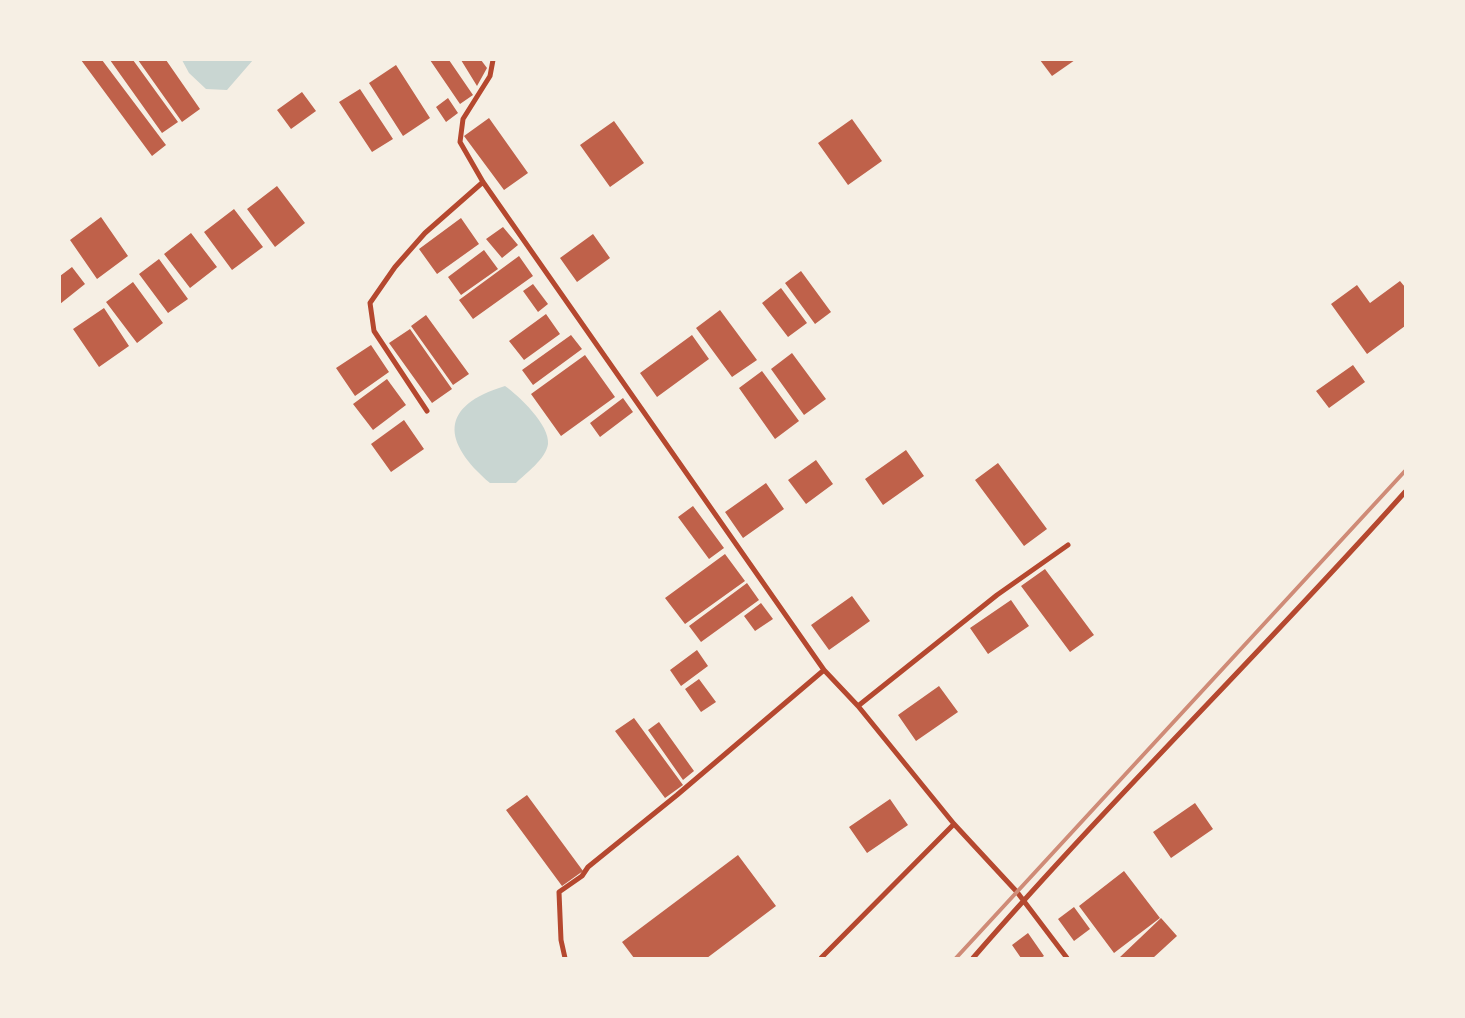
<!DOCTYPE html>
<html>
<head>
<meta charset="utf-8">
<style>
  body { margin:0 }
  #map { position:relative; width:1465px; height:1018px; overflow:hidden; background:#f6efe4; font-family:Poppins,sans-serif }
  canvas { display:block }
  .frame { position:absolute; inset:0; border:61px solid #f6efe4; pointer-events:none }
</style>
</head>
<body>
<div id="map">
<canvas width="1465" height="1018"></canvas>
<div class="frame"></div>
</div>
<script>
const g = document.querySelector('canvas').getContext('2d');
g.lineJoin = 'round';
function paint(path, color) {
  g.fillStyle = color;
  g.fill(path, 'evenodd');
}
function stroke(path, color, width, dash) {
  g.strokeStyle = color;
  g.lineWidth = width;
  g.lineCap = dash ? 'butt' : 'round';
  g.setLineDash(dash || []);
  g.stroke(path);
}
paint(new Path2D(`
  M182,60H253L227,90L206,89L189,73Z
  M505,386C519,396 550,425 548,444C546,459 526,473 516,483H490C442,442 439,406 505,386Z`), '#c9d6d2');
paint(new Path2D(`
  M81,60H102L166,145L152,156Z
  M110,60H133L178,122L162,133Z
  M138,60H166L200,109L182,122Z
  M430,60H449L473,95L460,104Z
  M461,60H481L487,68L477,86Z
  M1040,60H1075L1052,76Z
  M396,65L430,118L403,136L369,83Z
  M360,89L393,139L372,152L339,102Z
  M302,92L316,111L291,129L277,110Z
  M448,98L458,113L446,122L436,107Z
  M489,118L528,173L504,190L464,136Z
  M852,119L882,161L848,185L818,143Z
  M614,121L644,163L610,187L580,145Z
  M277,186L305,223L275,247L247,209Z
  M234,209L263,247L232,270L204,232Z
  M101,217L128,256L97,279L70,240Z
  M461,218L479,244L437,274L419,249Z
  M503,227L518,245L502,258L486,239Z
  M191,233L217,267L190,288L164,254Z
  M593,234L610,258L577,282L560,258Z
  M484,250L498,269L461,295L448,277Z
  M519,256L533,276L473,319L459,300Z
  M159,259L188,299L168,313L139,274Z
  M72,267L85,284L60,304V276Z
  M801,271L831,312L815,324L785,283Z
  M1400,281L1405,287V326L1367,354L1331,304L1357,285L1370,303Z
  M133,282L163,323L137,343L106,302Z
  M533,284L548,304L538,312L523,291Z
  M781,288L807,323L788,337L762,303Z
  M104,308L129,346L99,367L73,329Z
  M720,310L757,360L732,377L696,328Z
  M546,314L560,334L524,360L509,341Z
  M426,315L469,374L453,385L411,326Z
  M410,329L452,389L432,403L389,343Z
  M571,335L582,349L533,385L522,370Z
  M692,335L709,359L657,397L640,373Z
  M371,345L389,372L355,396L336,368Z
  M792,353L826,399L804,415L771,369Z
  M585,355L615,397L561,436L531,394Z
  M1353,365L1365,382L1329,408L1316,391Z
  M762,371L799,421L775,439L739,388Z
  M387,379L406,405L373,430L353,404Z
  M623,398L633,412L600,437L590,423Z
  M404,420L424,449L391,472L371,444Z
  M906,450L924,476L883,505L865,479Z
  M816,460L833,484L806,504L788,480Z
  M998,463L1047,529L1024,546L975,480Z
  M766,483L784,509L743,538L725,512Z
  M693,506L724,548L709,559L678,517Z
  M725,554L745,581L685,624L665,598Z
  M1045,569L1094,635L1070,652L1021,586Z
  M747,583L759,600L701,642L689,626Z
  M852,596L870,621L829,650L811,625Z
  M1011,600L1029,626L988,654L970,628Z
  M761,603L773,619L755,631L744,616Z
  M697,650L708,666L681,686L670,670Z
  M699,679L716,702L701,712L685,689Z
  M939,686L958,712L916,741L898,715Z
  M634,718L683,785L665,798L615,731Z
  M659,722L694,771L683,780L648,730Z
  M527,795L583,871L562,886L506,810Z
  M890,799L908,825L867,853L849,827Z
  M1195,803L1213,829L1171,858L1153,832Z
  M738,855L776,906L707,958H634L622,942Z
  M1124,871L1160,918L1114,953L1079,906Z
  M1074,907L1090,929L1074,941L1058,919Z
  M1161,918L1177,936L1153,958H1119Z
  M1028,933L1044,956L1041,958H1021L1012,945Z`), '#bf614a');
stroke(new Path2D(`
  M493,60L490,76L463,119L460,142L483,182L824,670L858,706L954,824L1017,892L1067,958
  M427,411L374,331L370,303L395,267L425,233L483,182
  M858,706L997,595L1068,545
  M565,958L561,940L559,892L582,876L588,867L677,795L824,670
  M821,958L954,824
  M973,958C1112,798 1264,650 1405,492`), '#b5482f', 5);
stroke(new Path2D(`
  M956,958L1405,471`), '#cf8b77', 4);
</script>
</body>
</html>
